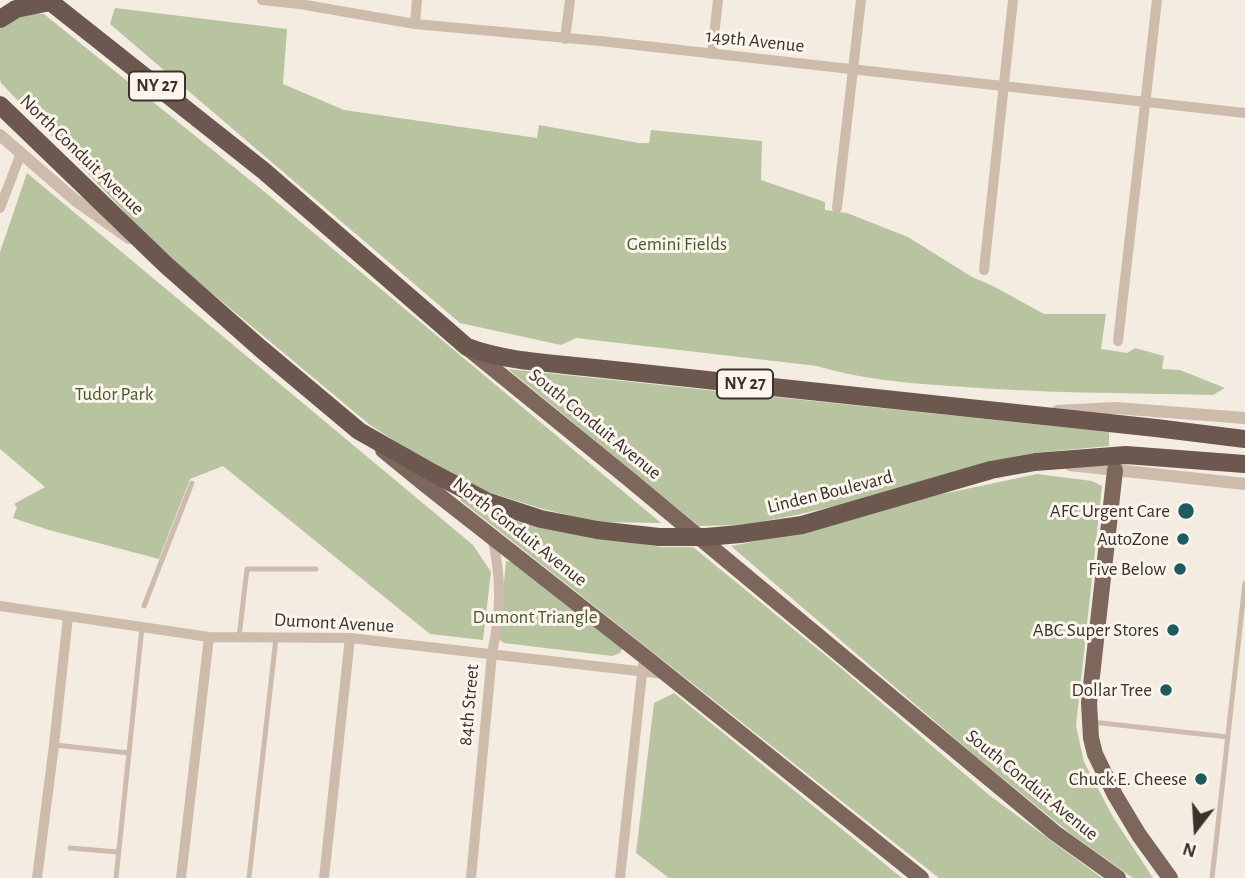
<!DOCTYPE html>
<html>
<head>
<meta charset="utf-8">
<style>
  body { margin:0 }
  #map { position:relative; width:1245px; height:878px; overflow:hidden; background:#f4ebe1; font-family:"Alegreya Sans",sans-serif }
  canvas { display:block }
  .north { position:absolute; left:1161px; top:794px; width:70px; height:70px; -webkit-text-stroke:5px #fbf5ee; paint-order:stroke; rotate:197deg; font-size:19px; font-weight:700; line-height:28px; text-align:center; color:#3b302b }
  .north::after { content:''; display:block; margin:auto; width:24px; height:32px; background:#3b302b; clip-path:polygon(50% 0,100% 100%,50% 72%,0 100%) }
</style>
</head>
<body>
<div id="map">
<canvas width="1245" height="878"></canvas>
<div class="north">N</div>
</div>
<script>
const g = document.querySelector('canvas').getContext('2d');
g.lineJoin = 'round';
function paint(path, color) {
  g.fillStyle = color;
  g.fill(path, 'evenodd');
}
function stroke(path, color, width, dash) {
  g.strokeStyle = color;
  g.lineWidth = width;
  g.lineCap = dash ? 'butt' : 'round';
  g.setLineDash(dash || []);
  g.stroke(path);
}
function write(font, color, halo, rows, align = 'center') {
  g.font = font + ' "Alegreya Sans",sans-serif';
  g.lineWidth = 6;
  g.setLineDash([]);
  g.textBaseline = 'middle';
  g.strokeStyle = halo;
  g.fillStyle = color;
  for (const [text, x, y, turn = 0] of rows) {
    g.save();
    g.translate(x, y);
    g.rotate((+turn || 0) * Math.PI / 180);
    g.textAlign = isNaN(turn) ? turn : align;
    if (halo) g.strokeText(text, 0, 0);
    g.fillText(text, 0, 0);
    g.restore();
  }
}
paint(new Path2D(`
  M115,8L287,29L283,84L344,110L537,138L539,125L639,143H649L651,130L762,141L761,180L825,202V210L847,213L908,237L972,277L993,286L1044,314H1106L1101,349L1127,353L1135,348L1164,356L1162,369L1180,370L1225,388L1213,395C1126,393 1037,393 950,386C905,383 860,379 817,366L576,338L561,345L460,323L110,24Z
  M21,12L44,14L266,193L661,523L596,522L543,509L488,492L439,469L370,425L164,253L1,83L0,78V29Z
  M27,173L473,545L491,572L483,640L430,634L223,466L190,479L159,559L49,530L13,518L17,507L14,504L45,487L0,449V252Z
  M508,369L1109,432V446L1033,453L986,463L853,502L796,515L745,525L699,526Z
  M1037,474L1092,481L1102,486L1076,726L1084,762L1113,817L1153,878H1133L1071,834L974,755L731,546L799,533L861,517L919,499Z
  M465,496L596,536L660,547H693L841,668L989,795L1102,878H939L460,500Z
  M506,561L512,562L621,645L622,649L620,653L612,656L504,643L500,640L499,632Z
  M674,693L902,878H669L636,853L654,703Z`), '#b8c4a0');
stroke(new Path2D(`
  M144,606L192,483
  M239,637L247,569H316
  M1092,722L1228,737
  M55,745L129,753
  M70,848L118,852
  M116,878L142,627
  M249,878L276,638
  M1212,878L1245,583`), '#cdbbac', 5);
stroke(new Path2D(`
  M262,0L300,4L415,24L600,41L1245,113
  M415,24L417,0
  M565,39L570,0
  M712,54L718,0
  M0,208L21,153
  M837,208L861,0
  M984,270L1013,0
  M1118,341L1157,0
  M0,606L209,637L350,638L664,674
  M37,878L54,745L68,617
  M181,878L209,637
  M324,878L350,638
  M471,878L492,654C501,610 502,580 492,537
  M620,878L643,665`), '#cdbbac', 10);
stroke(new Path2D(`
  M0,135L75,200L129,238
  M1057,411L1116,408L1245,418
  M1070,465L1245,484`), '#cdbbac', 12);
stroke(new Path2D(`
  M469,349L628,478L1055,833L1118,878
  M383,450L427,486L644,656L921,878
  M1115,470L1089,703L1091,738L1095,754L1115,795L1139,835L1170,878`), '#7d675c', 16);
stroke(new Path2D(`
  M48,0L264,171L467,347C507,362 553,363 595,368L1156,428L1245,439
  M0,19L16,9L50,2
  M0,105L166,265L260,348L359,431L433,473L486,501L541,519L597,530L659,537
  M740,534L802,525L991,470L1035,462L1126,455L1245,464`), '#6c584f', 18);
stroke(new Path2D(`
  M659,537H706L740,534`), '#6c584f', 18);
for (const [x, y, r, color] of [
  [1186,511,9,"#1f5a5e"],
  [1183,539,7,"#1f5a5e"],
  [1180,569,7,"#1f5a5e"],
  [1173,630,7,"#1f5a5e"],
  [1166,690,7,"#1f5a5e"],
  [1201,779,7,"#1f5a5e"]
]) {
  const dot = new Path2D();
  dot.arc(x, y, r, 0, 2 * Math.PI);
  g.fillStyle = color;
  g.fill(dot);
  stroke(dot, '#fbf5ee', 2.5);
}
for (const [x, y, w] of [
  [157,86,56],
  [745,384,56]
]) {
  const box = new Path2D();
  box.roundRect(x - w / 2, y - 14.5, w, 29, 5);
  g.fillStyle = '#fbf5ee';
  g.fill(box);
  stroke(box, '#3b302b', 2);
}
write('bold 18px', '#3b302b', null, [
  ["NY 27",157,86],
  ["NY 27",745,384]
]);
write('19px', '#3b302b', '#fbf5ee', [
  ["149th Avenue",755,41,6],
  ["North Conduit Avenue",82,155,44],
  ["South Conduit Avenue",595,424,39],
  ["Linden Boulevard",830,492,-14],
  ["North Conduit Avenue",520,532,38],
  ["Dumont Avenue",334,623,3],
  ["84th Street",469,705,-85],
  ["South Conduit Avenue",1032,785,39]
]);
write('19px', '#4a5a2e', '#fbf5ee', [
  ["Gemini Fields",677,244],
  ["Tudor Park",114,394],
  ["Dumont Triangle",535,617]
]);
write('19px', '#3b302b', '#fbf5ee', [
  ["AFC Urgent Care",1170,511],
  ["AutoZone",1169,539],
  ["Five Below",1166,569],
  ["ABC Super Stores",1159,630],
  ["Dollar Tree",1152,690],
  ["Chuck E. Cheese",1187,779]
], 'right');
</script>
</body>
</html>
